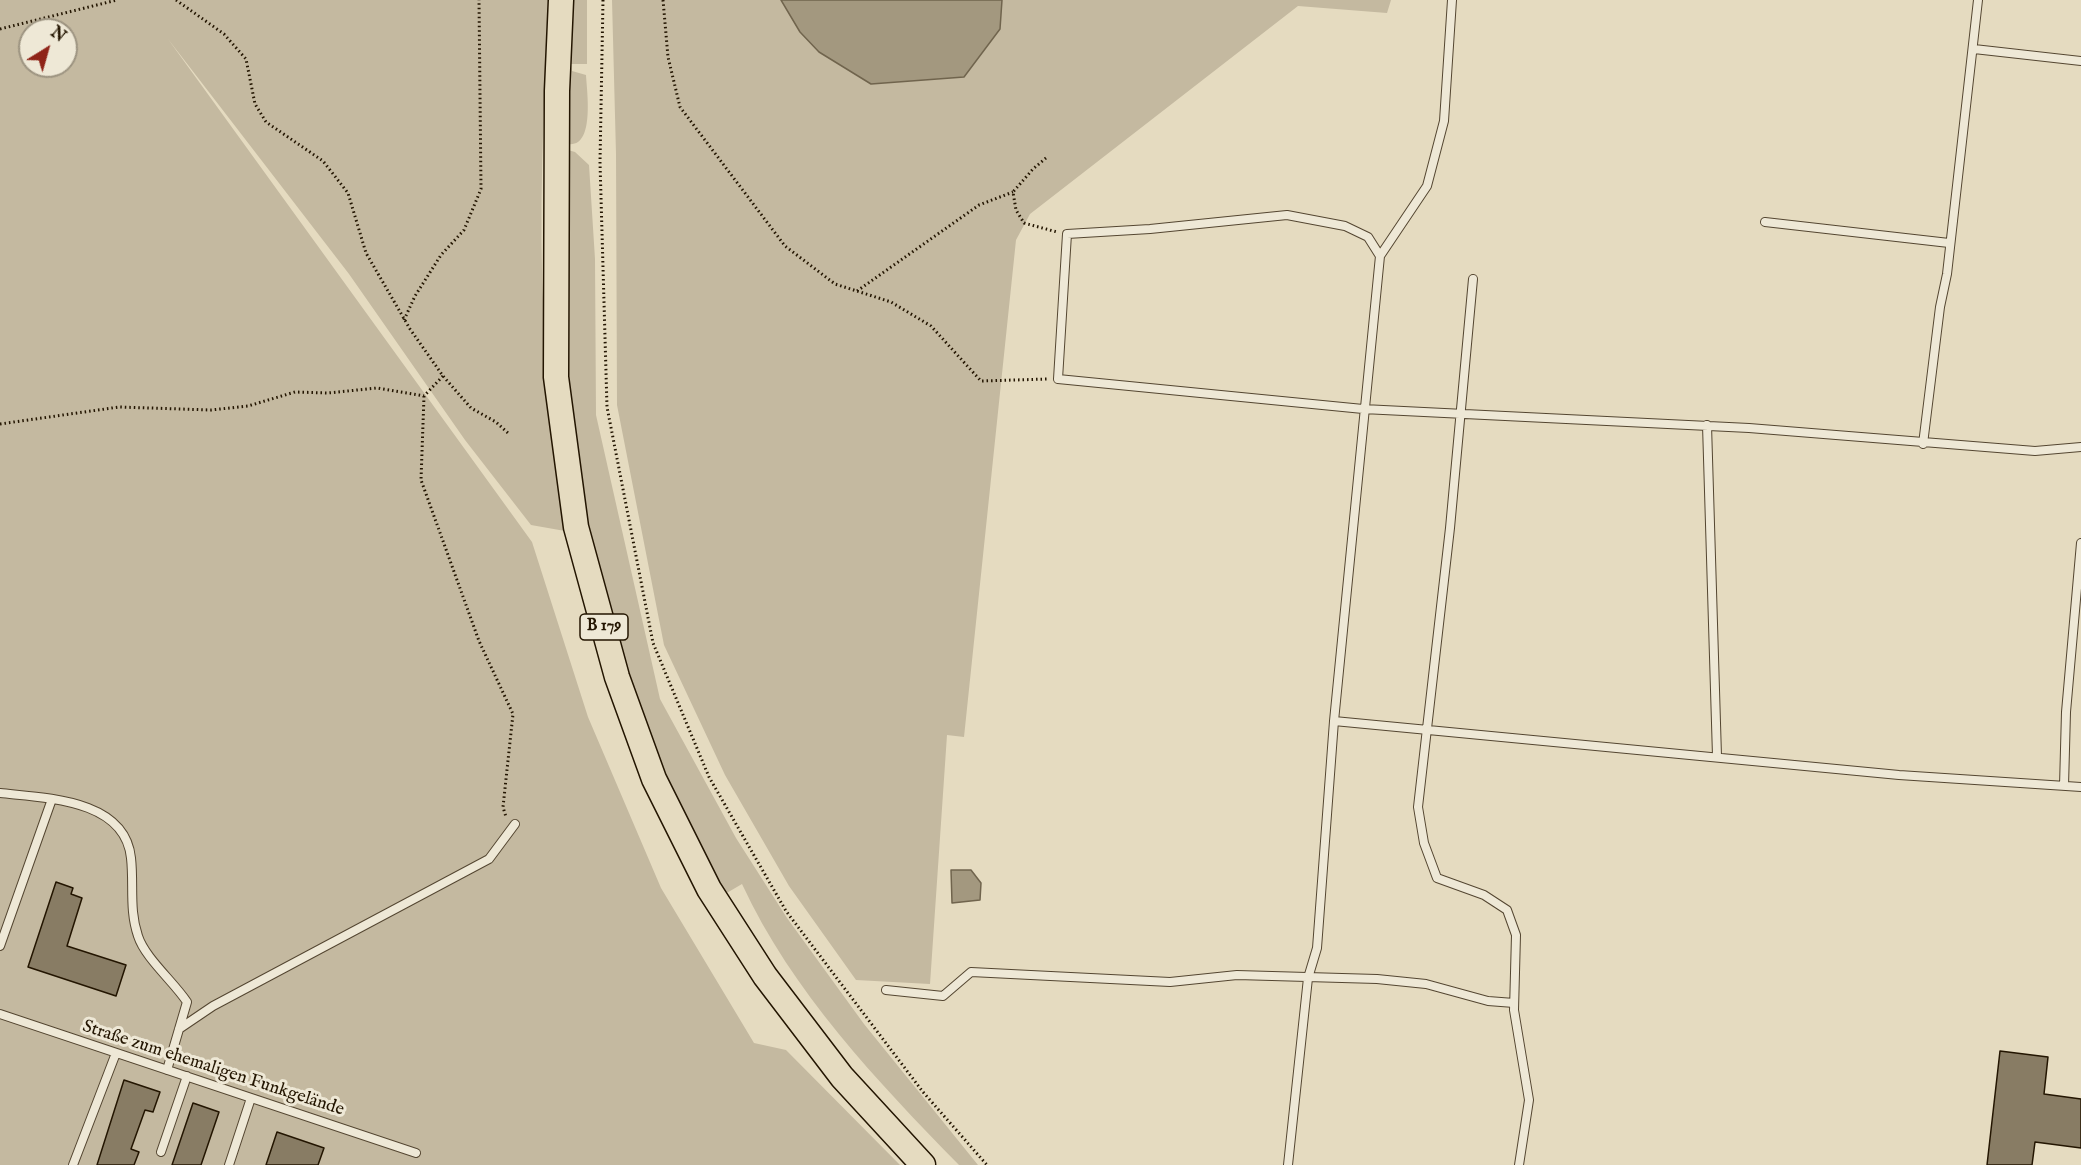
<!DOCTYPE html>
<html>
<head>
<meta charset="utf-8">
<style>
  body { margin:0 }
  #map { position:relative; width:2081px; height:1165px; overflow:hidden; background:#e5dbc0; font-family:"IM FELL English",serif }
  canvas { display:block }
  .north { position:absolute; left:18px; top:18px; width:60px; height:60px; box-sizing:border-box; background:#eee8d6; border:2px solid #9d9481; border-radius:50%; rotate:37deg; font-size:16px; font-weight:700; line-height:24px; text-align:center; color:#231501 }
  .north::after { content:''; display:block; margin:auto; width:21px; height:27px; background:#8f2418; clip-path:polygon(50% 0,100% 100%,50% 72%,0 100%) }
</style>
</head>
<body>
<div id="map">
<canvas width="2081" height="1165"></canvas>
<div class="north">N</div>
</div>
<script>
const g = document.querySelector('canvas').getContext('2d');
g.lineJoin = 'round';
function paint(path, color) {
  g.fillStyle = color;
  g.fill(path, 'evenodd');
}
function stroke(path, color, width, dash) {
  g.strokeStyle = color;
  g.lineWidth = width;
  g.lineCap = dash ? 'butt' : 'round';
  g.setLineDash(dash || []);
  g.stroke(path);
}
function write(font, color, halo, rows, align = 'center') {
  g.font = font + ' "IM FELL English",serif';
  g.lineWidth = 6;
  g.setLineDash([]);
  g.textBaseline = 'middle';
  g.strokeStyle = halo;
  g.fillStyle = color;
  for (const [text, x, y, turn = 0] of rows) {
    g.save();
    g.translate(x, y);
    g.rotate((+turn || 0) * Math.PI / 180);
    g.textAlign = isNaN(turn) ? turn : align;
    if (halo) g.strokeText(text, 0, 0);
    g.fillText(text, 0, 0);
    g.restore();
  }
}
paint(new Path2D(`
  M0,0H548C544,107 538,216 544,323C547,393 556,462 565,531L531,525L465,440L349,274L168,39L532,542L588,717L661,888L754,1043L786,1050L900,1165H0ZM30,30H66V66H30Z
  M569,0H587V64H571L572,71L586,75C587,92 595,148 568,144V150L575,152L589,165L595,259L596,415L660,699L736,838L787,918L864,1024L978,1165H959C877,1081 792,992 742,884L725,894L667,779L640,715L604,596L580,481L571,407L563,276Z
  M612,0H781L819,52L872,84L964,77L1000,29L1002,0H1391L1387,13L1298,6L1030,214L1016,240L964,737L947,735L930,984L856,980L789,886L725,775L664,645L617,405L616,154Z`), '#c4b9a0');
const water = new Path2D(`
  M781,0H1002L1000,29L964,77L871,84L819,52L800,32Z
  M951,870H971L981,883L980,900L952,903Z`);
paint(water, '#a3987f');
stroke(water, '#70644d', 1.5);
const building = new Path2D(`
  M56,882L73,888L71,894L82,898L67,946L126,965L116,996L28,967Z
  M2000,1051L2048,1057L2044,1094L2081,1099V1148L2035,1142L2032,1165H1987Z
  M124,1080L160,1092L153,1112L145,1110L131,1149L139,1152L134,1165H97Z
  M193,1103L219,1112L201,1165H172Z
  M277,1132L324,1148L318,1165H266Z`);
paint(building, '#887c64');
stroke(building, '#231501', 1.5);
const lane = new Path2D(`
  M1974,49L2081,61
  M1765,222L1949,243
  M1380,256L1368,237L1345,226L1287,215L1150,229L1067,234L1058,379L1363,409L1749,428L2035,451L2081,447
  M1473,279L1450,528L1418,807L1424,843L1437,878L1484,895L1507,910L1516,935L1514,1010L1529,1100L1519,1165
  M1707,425L1717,756
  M1923,444L1940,307L1947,274L1978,0
  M1334,721L1899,775L2081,787
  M2064,786L2066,712L2081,543
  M0,793C46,798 125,799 131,858C134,885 129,910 138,936C145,958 174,982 187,1002L167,1070
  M0,946L52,799
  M886,990L943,996L971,972L1170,982L1237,975L1377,979L1426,984L1488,1001L1514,1003
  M0,1014L416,1153
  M179,1029L213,1006L489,859L515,824
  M161,1152L187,1076
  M73,1165L116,1053
  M229,1165L251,1098
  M1288,1165L1308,978L1317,948L1334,721L1380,256L1427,186L1444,121L1452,0`);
const primary = new Path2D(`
  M561,0L557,91L556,377L576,527L617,677L654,779L709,889L765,976L842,1077L923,1165`);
stroke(lane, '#544631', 10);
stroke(primary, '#231501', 27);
stroke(new Path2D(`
  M176,0L224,34L246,59L255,104L266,122L323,161L348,193L366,253L410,329L443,376L471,408L496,422L509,434
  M603,0L600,162L607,407L653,643L709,777L786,911L923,1092L987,1165
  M663,0L668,57L680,107L785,246L835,284L891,302L931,326L981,381L1048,379
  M0,29L117,0
  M1046,158L1033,169L1013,192L1016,210L1024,223L1057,232
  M857,291L979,205L1013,192
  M404,320L415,296L441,255L464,230L481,189L479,0
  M424,396L421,480L479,641L513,714L503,807L506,817
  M0,424L119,407L211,410L248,406L295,392L328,393L377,388L424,396L443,376`), '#231501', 3, [1.5, 3]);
stroke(lane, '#eee8d6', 8);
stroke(primary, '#e5dbc0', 24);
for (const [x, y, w] of [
  [604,627,48]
]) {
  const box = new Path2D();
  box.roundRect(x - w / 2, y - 13, w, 26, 4.5);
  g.fillStyle = '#eee8d6';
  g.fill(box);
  stroke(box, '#231501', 1.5);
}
write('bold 16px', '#231501', null, [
  ["B 179",604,627]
]);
write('18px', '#231501', '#eee8d6', [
  ["Straße zum ehemaligen Funkgelände",213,1069,18]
]);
</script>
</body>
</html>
